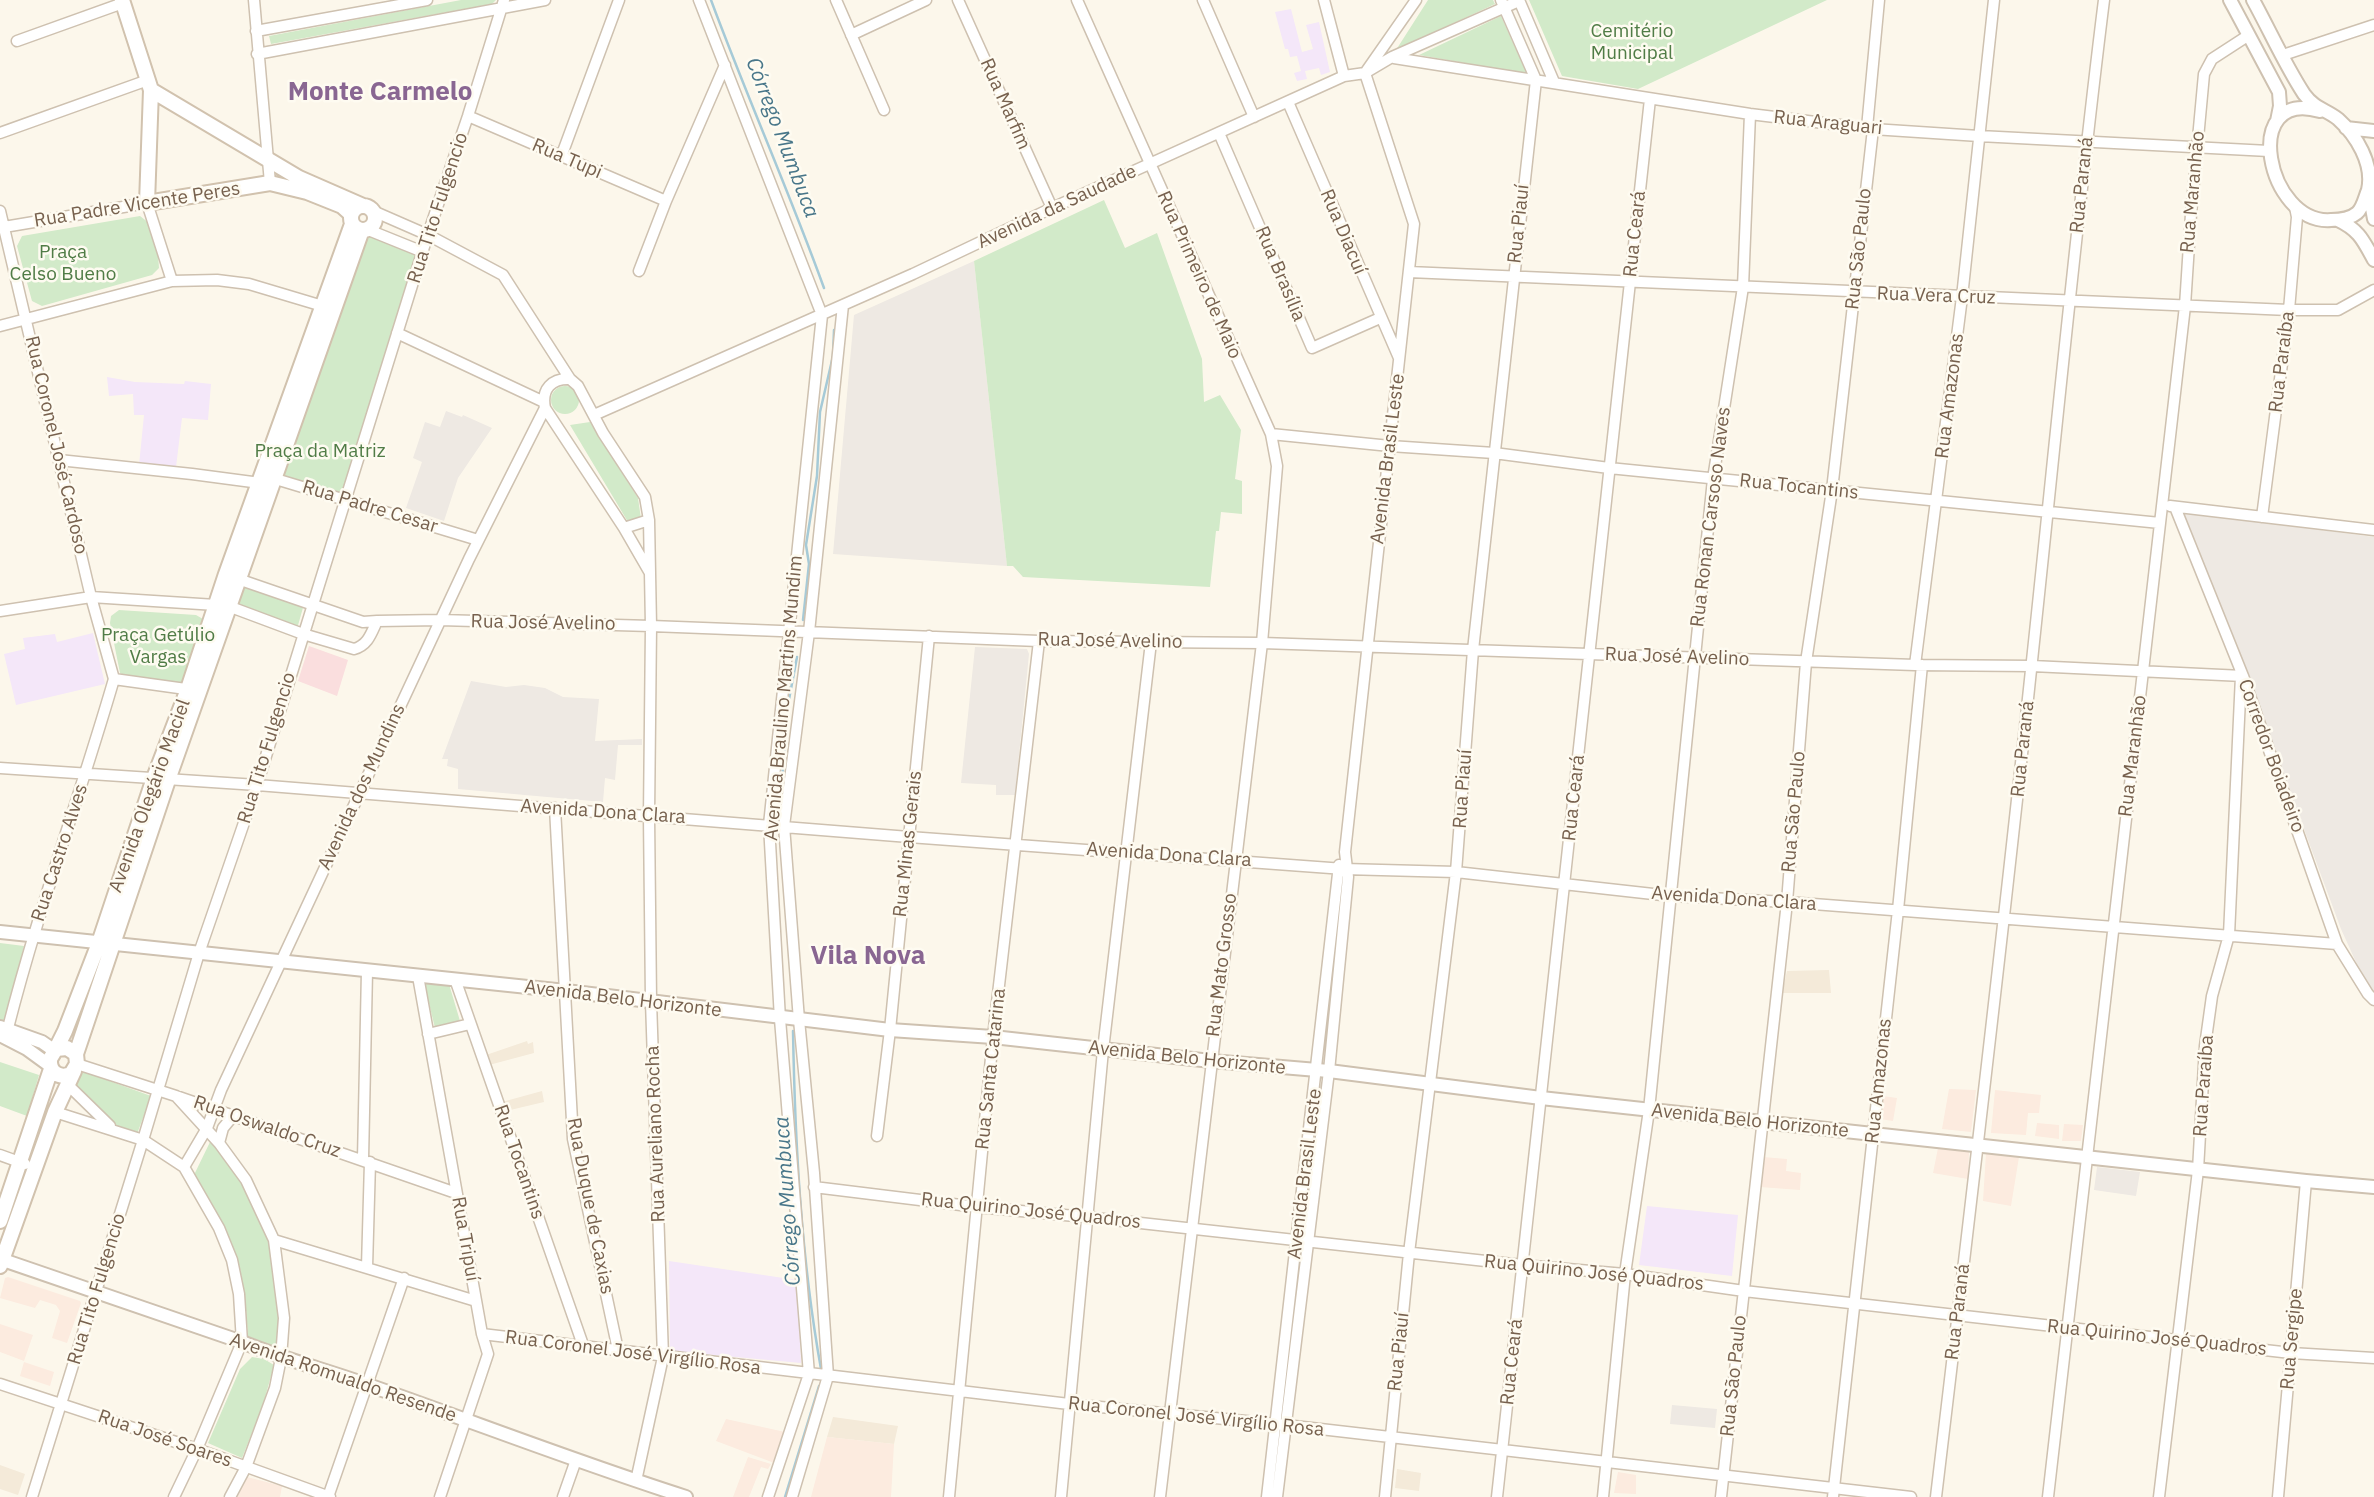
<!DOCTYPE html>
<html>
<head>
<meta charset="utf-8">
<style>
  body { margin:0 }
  canvas { display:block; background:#fcf7eb }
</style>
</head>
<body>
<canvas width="2374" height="1497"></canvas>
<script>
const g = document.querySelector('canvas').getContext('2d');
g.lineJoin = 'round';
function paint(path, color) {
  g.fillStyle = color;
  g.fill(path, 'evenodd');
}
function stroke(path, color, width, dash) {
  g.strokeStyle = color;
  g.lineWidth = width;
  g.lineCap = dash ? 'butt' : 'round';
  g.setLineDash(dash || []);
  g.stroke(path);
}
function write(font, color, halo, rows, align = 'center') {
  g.font = font + ' "IBM Plex Sans",sans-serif';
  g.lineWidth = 5;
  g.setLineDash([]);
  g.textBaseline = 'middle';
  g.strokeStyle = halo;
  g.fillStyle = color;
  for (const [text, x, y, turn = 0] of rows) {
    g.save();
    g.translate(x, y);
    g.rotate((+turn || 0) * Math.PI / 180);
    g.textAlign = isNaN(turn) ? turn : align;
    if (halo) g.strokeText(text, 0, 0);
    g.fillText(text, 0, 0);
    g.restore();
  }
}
paint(new Path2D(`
  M1829,970L1831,993H1782L1787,971Z
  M527,1041L528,1044L533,1042L534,1053L489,1065L486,1055Z
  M542,1091L544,1102L506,1111L502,1102Z
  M833,1417L898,1426L894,1444L827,1437Z
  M0,1465L25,1474L18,1495L0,1489Z
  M1397,1469L1421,1473L1419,1491L1395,1488Z`), '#f4ead9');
paint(new Path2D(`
  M1949,1089L1976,1090L1971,1132L1942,1129Z
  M1995,1090L2041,1095L2039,1113H2028L2026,1135L1991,1133Z
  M1883,1096L1897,1098L1893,1121L1880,1119Z
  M2037,1123L2059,1125V1139L2035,1136Z
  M2064,1124L2083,1125L2081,1141H2062Z
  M1938,1148L1969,1152L1968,1179L1933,1173Z
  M1986,1153L2019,1157L2011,1206L1983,1201Z
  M1763,1157L1787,1159L1786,1171L1801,1173L1800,1190L1760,1187Z
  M8,1277L80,1301L81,1303L67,1343L52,1338L60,1311L56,1305L40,1300L35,1308L0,1298L5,1278Z
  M0,1324L33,1335L24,1361L0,1352Z
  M24,1362L54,1372L50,1386L20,1376Z
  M726,1419L785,1432L777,1464L716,1441Z
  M827,1437L894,1444L891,1497H811Z
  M748,1457L771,1464L768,1469L761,1467L749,1497H733Z
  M1618,1472L1636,1475V1494L1614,1493Z
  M243,1476L282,1486L280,1497H232Z`), '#fcebdf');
paint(new Path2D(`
  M974,261L1007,566L833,554L854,315Z
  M446,411L462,417L463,415L492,428L458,478L444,521L406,508L422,462L413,458L425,422L440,427Z
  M2182,512L2374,537V992L2360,971L2341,929L2274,748Z
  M975,647L1027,649L1029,654L1015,795H996V785L961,783Z
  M471,681L506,687L524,685L545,688L563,697L599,699L595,741L642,739V745H618L615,780L605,778L603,802L458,789V769L447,766L448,759H442Z
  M2097,1167L2140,1172L2136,1196L2094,1190Z
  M1672,1405L1717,1409L1715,1428L1670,1424Z`), '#eee9e3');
paint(new Path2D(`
  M1291,9L1302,52L1313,49L1306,25L1319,22L1330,72L1321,75L1319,68L1305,71L1307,79L1297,81L1294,73L1301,71L1297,56L1290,57L1288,49H1285L1275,12Z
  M107,377L135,382L184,384L185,381L211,384L208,420L182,418L176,467L139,465L144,415H134L133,394L109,396Z
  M93,633L105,684L16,705L4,654L25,649L23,638L55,634L57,642Z
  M1647,1206L1738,1215L1732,1276L1639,1265Z
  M669,1261L797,1280L801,1363L670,1351Z`), '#f4e7f9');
paint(new Path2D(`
  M309,646L348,660L337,696L298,681Z`), '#fadede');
paint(new Path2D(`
  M461,0H496L492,4L271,44L269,36Z
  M1428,0H1493L1495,4L1396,50Z
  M1529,0H1827L1638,89L1562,76Z
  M1501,16L1527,74L1419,55Z
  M1104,200L1125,248L1157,233L1202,359L1204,402L1220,395L1241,430L1235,479L1242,481V514L1221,512L1219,531H1216L1210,587L1023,577L1013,566H1007L974,261Z
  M140,216L149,223L158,255L159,268L152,275L42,306L32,301L17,246L22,236Z
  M368,236L415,253L416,261L342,491L337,493L279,476L362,241Z
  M551 400a14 14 0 1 1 28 0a14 14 0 1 1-28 0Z
  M590,422L638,498L641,519L628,522L570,425Z
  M239,583L304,604L297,629L231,605Z
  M119,610L196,615L203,619L205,627L187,678L182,683L127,677L120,673L110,623L111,616Z
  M0,943L24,946L5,1023L0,1022Z
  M424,983L449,984L460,1021L435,1028Z
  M0,1062L39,1075L27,1116L0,1106Z
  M79,1070L151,1096L137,1134L117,1126L73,1085Z
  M210,1142C254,1187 277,1247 279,1310C279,1322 282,1337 275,1347L248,1336C246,1306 244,1272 232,1244C223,1220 207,1199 193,1177Z
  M252,1357L264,1359L274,1365L263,1405L242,1458L208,1443L240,1369Z`), '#d2eac9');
stroke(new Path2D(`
  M711,0C747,97 789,191 824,288
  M803,620L809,564L806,545L817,476L820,412L833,356L834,330
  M779,822L787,710L797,657
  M793,1031C795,1143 801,1258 821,1369
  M785,1497L819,1386`), '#a6cad7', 2.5);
const minor = new Path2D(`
  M254,0L270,183
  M699,0L822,315L769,825L780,1019L809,1374L768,1497
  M836,0L884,110
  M958,0L1052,208
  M1077,0L1271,434L1277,466L1262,643L1160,1497
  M1203,0L1254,117
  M1324,0L1344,76
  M1519,0L1554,82
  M256,31L427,0
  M851,35L926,0
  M17,41L123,3
  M257,54L545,0
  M2283,55L2374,25
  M1394,58L1750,114L1873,129L1979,136L2269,151
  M1288,102L1399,358
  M468,116L666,201
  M1867,128L1879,0
  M0,133L148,80
  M1219,133L1312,348L1380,318
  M561,157L619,0
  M0,211L91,597L114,679
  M373,211L428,235L503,275L570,379
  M4,227L147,203L172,281
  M366,229L423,252
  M639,271L666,201L725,65
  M1409,272L2289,310H2338L2374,290
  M0,326L172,281L217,280L249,284L326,307
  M397,333L544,402
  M594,415L913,274L1052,208L1344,76L1365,73L1392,57L1519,1
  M1271,434L1390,446L1494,453L1609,468L2160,523
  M59,460L192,474L260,483
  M269,477L478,540
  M2170,506L2374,530
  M2175,507L2243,676L2337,944L2368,994L2374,1000
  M2262,517L2289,310L2297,217L2295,207
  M624,528L649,520
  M235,578L363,622L377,621
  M0,611L91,597L216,605L228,606L303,634L354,649C368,645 371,634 377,621L440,620L651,626L1039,641L1262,643L1915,665L2032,666L2243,676
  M1915,665L1962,297L1994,0
  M114,679L193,690
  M0,768L257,785L909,837L1344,869L1456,872L1671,896L1787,902L2337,944
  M555,808L573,1139L618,1350
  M418,976L482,1334L488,1354L440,1497
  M455,979L583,1345
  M8,1028C38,910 80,796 114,679
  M428,1034L470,1024
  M77,1064L176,1096L456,1193
  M66,1083L110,1126
  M176,1096L219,1143L246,1180L274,1240L284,1318L281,1358L275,1388L246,1467L230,1497
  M55,1112L143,1140L184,1167L219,1228L232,1260L239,1294L242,1342L197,1449L174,1497
  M877,1136L890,1030L929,636
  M219,1143L223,1128L233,1116
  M0,1155L25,1164
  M363,1159L367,971
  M184,1167L207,1128L221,1090L469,559L545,408
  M814,1187L977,1207L1086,1217L1522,1265L1625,1274L1744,1291L2291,1353L2374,1358
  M274,1240L476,1301
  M367,1267L370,1162
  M482,1334L1069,1404L1277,1424L1911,1497
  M0,1384L197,1449L330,1497
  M636,1481L663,1357L651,1001L649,816L651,626L649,520L645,497L603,433L578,386L570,379C552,378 541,389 545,408L624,528L650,573
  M32,1497L143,1140L199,953L257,785L427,237L468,116L504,0
  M328,1497L404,1278
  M563,1497L576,1460
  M792,1497L828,1376L814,1173L799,1020L784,826L809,632L843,305
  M949,1497L993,1037L1039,641
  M1061,1497L1103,1050L1151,642
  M1267,1497L1339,865
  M1277,1497L1329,1071L1348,877L1345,852L1414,224L1365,73L1416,0
  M1385,1497L1409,1253L1456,872L1473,650L1536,80L1501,0
  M1497,1497L1650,99
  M1603,1497L1625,1274L1649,1110L1713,479L1743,287L1750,114
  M1721,1497L1787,902L1806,662L1832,490L1873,129
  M1833,1497L1898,910L1922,665
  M1936,1497C1969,1221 2002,946 2031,670C2055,446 2076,223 2104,0
  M2048,1497L2185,306L2191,214L2204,74L2212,59L2249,35
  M2159,1497L2198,1170L2205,1046L2212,996L2229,935L2241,676
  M2278,1497L2306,1181`);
const tertiary = new Path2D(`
  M2230,0L2279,92L2280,106L2277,121
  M2253,0C2270,31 2285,65 2304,94C2315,109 2325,109 2338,119C2356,135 2374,164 2368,190C2365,197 2363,208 2357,213C2350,219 2340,220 2331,220C2267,225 2239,87 2320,111
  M2346,128L2374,131
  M2369,192L2374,219
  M2338,220C2359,230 2363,240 2374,260
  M0,932L566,991L890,1030L993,1037L1211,1061L1329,1071L1541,1098L2306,1181L2374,1187
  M0,1027L42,1042L55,1051
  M0,1035L27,1049L49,1065
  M0,1259L242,1342C283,1359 326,1370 368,1385C474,1422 579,1463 686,1497`);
const secondary = new Path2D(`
  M122,0L151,90L147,203L270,183L307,192L342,206L351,214
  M151,90L299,178L363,206
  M351 218a12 12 0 1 1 24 0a12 12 0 1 1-24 0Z
  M56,1049L67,1048L76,1054L77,1064L71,1074C59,1079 49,1072 50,1059L56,1049L65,1031L99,943L154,778L188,689L226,574L352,224
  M76,1054L168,780L362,230
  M0,1221L51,1069
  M0,1266L55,1112L74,1071`);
stroke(minor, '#cec1b0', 13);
stroke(tertiary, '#cec1b0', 16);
stroke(secondary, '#d1c2ae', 18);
stroke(minor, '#fff', 10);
stroke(tertiary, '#fff', 12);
stroke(secondary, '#fff', 14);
write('19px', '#507c46', '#fefbf1', [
  ["Cemitério",1632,32],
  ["Municipal",1632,54],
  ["Praça",63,253],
  ["Celso Bueno",63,275],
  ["Praça da Matriz",320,452],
  ["Praça Getúlio",158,636],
  ["Vargas",158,658]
]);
write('19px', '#77614e', '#fefbf1', [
  ["Rua Marfim",1005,104,66],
  ["Rua Araguari",1828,123,6],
  ["Rua Tupi",567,159,23],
  ["Rua Paraná",2082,185,-84],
  ["Rua Maranhão",2193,192,-85],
  ["Rua Padre Vicente Peres",137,205,-9],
  ["Avenida da Saudade",1057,207,-25],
  ["Rua Tito Fulgencio",438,208,-72],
  ["Rua Piauí",1519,224,-84],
  ["Rua Diacuí",1343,232,67],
  ["Rua Ceará",1635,234,-84],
  ["Rua São Paulo",1859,249,-84],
  ["Rua Brasília",1280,274,67],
  ["Rua Primeiro de Maio",1199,275,66],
  ["Rua Vera Cruz",1936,296,2],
  ["Rua Paraíba",2282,362,-83],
  ["Rua Amazonas",1950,396,-83],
  ["Rua Coronel José Cardoso",56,445,77],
  ["Avenida Brasil Leste",1388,459,-83],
  ["Rua Tocantins",1799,487,6],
  ["Rua Padre Cesar",370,507,17],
  ["Rua Ronan Carsoso Naves",1711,517,-83],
  ["Rua José Avelino",543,623,1],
  ["Rua José Avelino",1110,641,1],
  ["Rua José Avelino",1677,657,2],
  ["Avenida Braulino Martins Mundim",784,698,-85],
  ["Rua Tito Fulgencio",267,748,-73],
  ["Rua Paraná",2023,749,-84],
  ["Rua Maranhão",2133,756,-83],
  ["Corredor Boiadeiro",2271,756,70],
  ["Avenida dos Mundins",362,787,-65],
  ["Rua Piauí",1463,789,-86],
  ["Avenida Olegário Maciel",150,796,-70],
  ["Rua Ceará",1574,798,-84],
  ["Avenida Dona Clara",603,812,4],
  ["Rua São Paulo",1794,812,-85],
  ["Rua Minas Gerais",908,844,-84],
  ["Rua Castro Alves",60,853,-72],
  ["Avenida Dona Clara",1169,855,4],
  ["Avenida Dona Clara",1734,899,4],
  ["Rua Mato Grosso",1222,965,-83],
  ["Avenida Belo Horizonte",623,999,7],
  ["Avenida Belo Horizonte",1187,1058,6],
  ["Rua Santa Catarina",991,1069,-84],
  ["Rua Amazonas",1879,1081,-84],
  ["Rua Paraíba",2204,1086,-86],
  ["Avenida Belo Horizonte",1750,1121,6],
  ["Rua Oswaldo Cruz",267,1127,19],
  ["Rua Aureliano Rocha",656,1134,-92],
  ["Rua Tocantins",519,1162,71],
  ["Avenida Brasil Leste",1305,1174,-83],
  ["Rua Duque de Caxias",590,1206,79],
  ["Rua Quirino José Quadros",1031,1211,6],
  ["Rua Tripuí",465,1239,80],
  ["Rua Quirino José Quadros",1594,1273,6],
  ["Rua Tito Fulgencio",97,1289,-73],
  ["Rua Paraná",1958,1312,-83],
  ["Rua Quirino José Quadros",2157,1338,6],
  ["Rua Sergipe",2292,1339,-85],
  ["Rua Piauí",1399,1352,-84],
  ["Rua Coronel José Virgílio Rosa",633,1353,7],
  ["Rua Ceará",1512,1362,-84],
  ["Rua São Paulo",1734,1376,-84],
  ["Avenida Romualdo Resende",343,1378,19],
  ["Rua Coronel José Virgílio Rosa",1196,1417,6],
  ["Rua José Soares",165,1439,19]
]);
write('italic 21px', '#487689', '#fefbf1', [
  ["Córrego Mumbuca",782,138,69],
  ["Córrego Mumbuca",788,1201,-94]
]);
write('bold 26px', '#896692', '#fefbf1', [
  ["Monte Carmelo",380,92],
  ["Vila Nova",868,956]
]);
</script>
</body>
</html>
